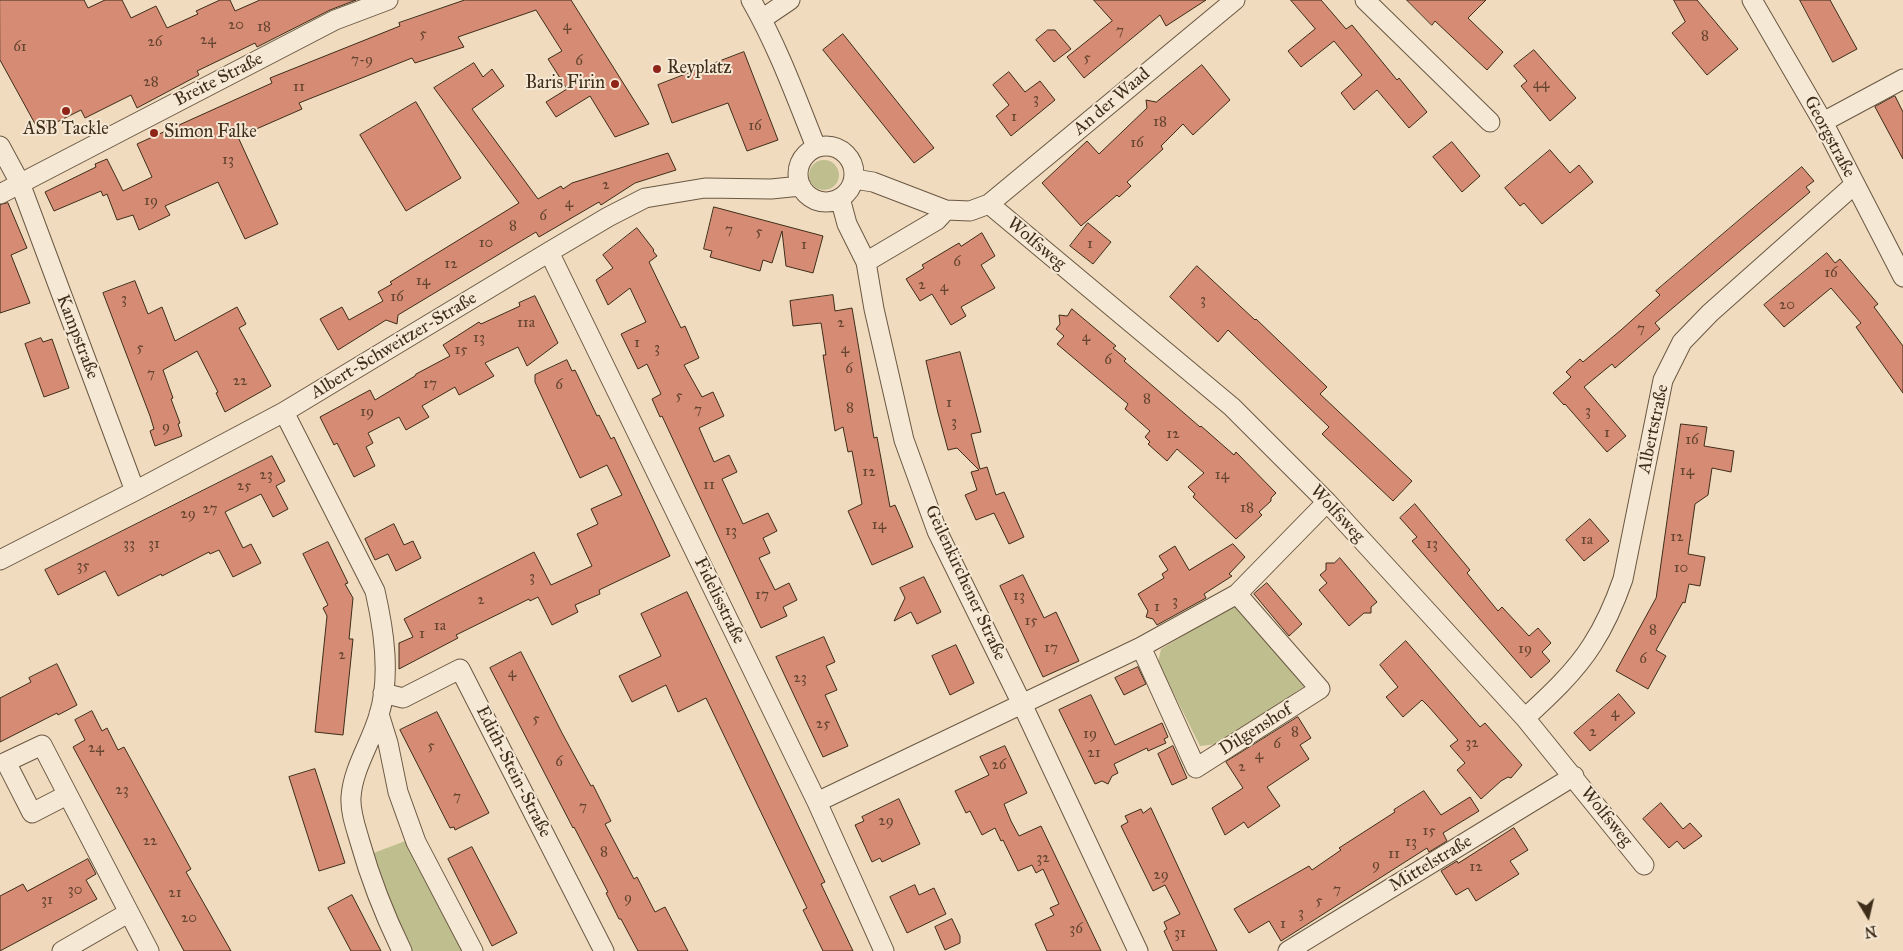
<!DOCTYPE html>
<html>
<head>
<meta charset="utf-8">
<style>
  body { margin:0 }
  #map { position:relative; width:1903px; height:951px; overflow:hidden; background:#f0dbbf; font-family:"IM FELL Great Primer",serif }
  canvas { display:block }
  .north { position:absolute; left:1843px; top:891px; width:50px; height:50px; -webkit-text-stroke:4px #f5e8d5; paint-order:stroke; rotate:171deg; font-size:14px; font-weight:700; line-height:20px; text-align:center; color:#3e2d18 }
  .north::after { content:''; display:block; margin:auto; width:18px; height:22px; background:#3e2d18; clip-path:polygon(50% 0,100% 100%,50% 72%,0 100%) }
</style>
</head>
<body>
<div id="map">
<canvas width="1903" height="951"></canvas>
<div class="north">N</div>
</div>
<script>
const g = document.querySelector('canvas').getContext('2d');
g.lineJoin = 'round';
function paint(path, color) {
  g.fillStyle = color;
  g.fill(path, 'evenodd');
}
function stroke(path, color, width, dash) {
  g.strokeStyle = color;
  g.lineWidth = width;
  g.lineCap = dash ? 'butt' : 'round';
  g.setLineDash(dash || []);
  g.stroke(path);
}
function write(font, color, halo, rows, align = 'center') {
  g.font = font + ' "IM FELL Great Primer",serif';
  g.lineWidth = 4;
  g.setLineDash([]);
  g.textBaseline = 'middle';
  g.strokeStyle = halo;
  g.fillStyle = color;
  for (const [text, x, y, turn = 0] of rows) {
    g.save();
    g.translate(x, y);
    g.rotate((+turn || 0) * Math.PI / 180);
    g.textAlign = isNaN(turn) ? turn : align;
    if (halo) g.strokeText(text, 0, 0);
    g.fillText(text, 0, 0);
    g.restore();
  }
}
paint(new Path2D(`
  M809 175a15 15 0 1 1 30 0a15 15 0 1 1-30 0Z
  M1234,605L1306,685L1218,744L1200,746L1158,662L1161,649Z
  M408,840L467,951H410L393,920L371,854Z`), '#bfbe8e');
const building = new Path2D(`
  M0,0H84L88,8L105,0H122L131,18L156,6L167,28L198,14L196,11L220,0H230L235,11L260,0H356L330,10L257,47L255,43L222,59L197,71L199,75L137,108L131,95L85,118L81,110L39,131L0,60Z
  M465,0H571L649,124L615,137L590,96L556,117L546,102L567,89L548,59L562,51L536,10L458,37L464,47L415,63L412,58L299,103L302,109L238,137L278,224L245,239L218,182L165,206L170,215L139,230L133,215L117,220L107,194L103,196L101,191L54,211L45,192L96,167L95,164L107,159L123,191L152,177L137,144L272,83L270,78L400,26L399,23Z
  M1094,0H1206L1166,26L1160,15L1084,78L1067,57L1112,21Z
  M1291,0H1321L1346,29L1352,25L1397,80L1399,78L1427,112L1409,128L1377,90L1354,110L1341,93L1362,75L1334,41L1301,67L1288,51L1315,29Z
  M1407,0H1486L1468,18L1503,52L1487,70L1435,21L1432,25Z
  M1674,0H1697L1738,49L1707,75L1672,33L1685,22Z
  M1800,0H1830L1857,49L1833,62Z
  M1048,30H1055L1071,49L1054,62L1036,40Z
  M843,34L934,148L914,163L823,50Z
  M1534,50L1576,98L1550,121L1521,86L1527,81L1514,66Z
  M744,52L778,140L747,151L728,103L672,123L658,85Z
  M474,63L483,77L492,69L504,86L472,109L538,199L561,186L563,189L572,183L668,153L676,170L635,183L601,205L599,202L539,237L536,232L398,315L397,324L386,320L338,350L320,319L342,307L349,320L383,301L378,292L392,284L390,282L519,203L434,88Z
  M1202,65L1230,100L1193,135L1183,124L1161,146L1163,149L1127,182L1131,186L1119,197L1117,195L1081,226L1042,183L1087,141L1099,154L1147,108L1146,100L1156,102Z
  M1009,72L1025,92L1040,81L1055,100L1011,136L996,116L1009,105L993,85Z
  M1895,96L1903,112V159L1875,107Z
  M416,102L461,178L406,211L360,135Z
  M1452,142L1480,176L1462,192L1433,157Z
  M1550,150L1570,173L1579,165L1593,182L1542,224L1524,203L1520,206L1505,188Z
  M1802,167L1814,181L1806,187L1810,192L1655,323L1660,329L1615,368L1612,364L1584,387L1626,436L1607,452L1565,404L1564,405L1553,393L1571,377L1566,372L1580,359L1583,362L1621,330L1660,295L1656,291Z
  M8,203L27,248L11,255L30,303L0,313V205Z
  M714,207L823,236L813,273L786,266L782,231L772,263L763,260L760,271L710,257L712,251L704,249Z
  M1088,223L1111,242L1093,264L1070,246Z
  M637,228L654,250L653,251L657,256L649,262L681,328L685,326L699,358L684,365L702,397L713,392L724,416L699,428L714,462L729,455L737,472L722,479L743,524L768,513L777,531L763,538L770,553L759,558L775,590L789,583L797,600L783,607L787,616L761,628L662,416L660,417L652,399L661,394L647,364L638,369L621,334L646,322L630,288L608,305L596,280L613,268L603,255Z
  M982,233L995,256L981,265L995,288L961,307L966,316L951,325L932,294L920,301L906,279L924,268L922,265L959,243L961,246Z
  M1827,253L1835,263L1840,259L1878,304L1874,307L1903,346V393L1856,327L1861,323L1831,288L1784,327L1764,305Z
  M1197,266L1255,320L1256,319L1327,387L1320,394L1412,481L1393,501L1322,434L1329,427L1228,330L1218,342L1170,297Z
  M135,281L148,314L162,307L175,341L237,307L246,324L239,328L271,386L225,412L216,393L218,392L197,351L163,370L173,398L171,399L180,423L178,424L182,436L155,446L150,431L154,429L150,416L103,293Z
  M833,295L835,311L852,308L874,438L877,437L890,507L895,505L913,547L872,565L848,511L862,504L852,451L848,452L843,427L835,431L823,355H826L821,323L793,326L790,301Z
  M535,296L558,343L527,366L518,347L485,363L494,376L459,395L455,387L422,406L429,417L406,430L399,417L368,433L373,443L366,447L375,466L354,477L337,443L334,445L320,417L370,390L375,400L415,376L416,374L450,356L443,345L465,331L479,322L481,324L520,306L519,303Z
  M1072,309L1116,346L1113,348L1126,359L1124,361L1200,427L1201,426L1234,455L1236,452L1276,493L1271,498V501L1259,512L1262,515L1236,539L1193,497L1195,494L1188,487L1204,473L1177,449L1167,461L1148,444L1150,442L1145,437L1150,431L1125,409L1128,404L1057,344L1064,336L1056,329L1060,324L1059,315L1067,316Z
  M41,338L43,342L52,339L69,388L44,397L25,344Z
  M960,352L981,432L971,434L980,469L987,467L996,495L1004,492L1024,537L1009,544L994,513L976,520L965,495L977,490L971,472L979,470L957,448L948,450L938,413L926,361Z
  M567,360L572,371L575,370L597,416L599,415L611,439L614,437L670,556L599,590L600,594L575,605L578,612L552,625L538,597L530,601L529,599L456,635L458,638L399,669V643L413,637L404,619L438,601L534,552L551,585L592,566L577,534L598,524L591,509L622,495L607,465L580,478L535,382V375Z
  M1681,424L1707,427L1704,446L1734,451L1731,472L1712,468L1708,495L1695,504L1688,554L1705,557L1700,586L1689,584L1685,603L1683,602L1656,650L1666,656L1648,689L1616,671L1656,598Z
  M272,456L285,481L276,486L288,509L273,517L261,494L225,512L243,548L251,544L261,563L233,577L219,550L210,554L209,552L162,576L161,574L118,596L105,571L58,595L45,570Z
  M1415,504L1470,570L1467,573L1498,611L1502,607L1529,636L1538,628L1551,643L1542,652L1550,661L1531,678L1412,541L1417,537L1400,518Z
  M1590,519L1609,541L1584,561L1566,540Z
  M394,524L404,545L413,541L421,558L396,571L388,554L375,560L365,539Z
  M328,542L348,583L345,584L353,598L349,639H353L343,735L315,732L327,616L323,608L328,605L303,554Z
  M1233,544L1245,557L1229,574L1232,576L1204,594L1206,598L1157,625L1153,619L1146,617L1148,611L1138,594L1164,578L1162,574L1168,570L1159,556L1175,546L1189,570Z
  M1340,558L1377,602L1371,607V613H1364L1349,626L1319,590L1327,583L1320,575L1326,570V563H1334Z
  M1023,575L1044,618L1056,612L1079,661L1043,677L1000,586Z
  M924,577L941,612L917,624L911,612L894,621L905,598L900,588Z
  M1267,583L1302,624L1289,636L1254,594Z
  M687,592L825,882L821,884L853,951H823L803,910L807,908L706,698L678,712L666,685L632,702L619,676L661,656L641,614Z
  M824,637L835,662L826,666L837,690L825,695L848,746L823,757L776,657Z
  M1406,641L1480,727L1485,723L1522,765L1511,778L1508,777L1501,781L1481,799L1457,770L1465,763L1450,746L1458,740L1429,707L1422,700L1403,717L1386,697L1398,687L1380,665Z
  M956,645L974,683L950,695L932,656Z
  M521,652L562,733L591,786L593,785L611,821L605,824L634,879L637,877L655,912L665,907L688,951H638L621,919H619L606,893L608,892L574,827L573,828L490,668Z
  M57,664L77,705L58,715L57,713L0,742V698L31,682L29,678Z
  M1138,667L1146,684L1124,695L1115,678Z
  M1619,694L1635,713L1590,751L1574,733Z
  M1091,695L1115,745L1162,723L1168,737L1164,739L1166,743L1148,751L1147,748L1114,764L1118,773L1112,776L1108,784L1102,781L1095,784L1059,710Z
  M92,711L102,731L107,728L118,750L124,747L191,869L186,872L231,951H184L73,747L85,740L75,720Z
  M437,712L489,813L455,830L454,827L450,828L400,730Z
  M1298,717L1311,738L1300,745L1309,759L1267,787L1280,806L1248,828L1244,822L1225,835L1212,808L1243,788L1226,762Z
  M1005,746L1027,793L1004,804L1011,821L1019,836L1041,826L1101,951H1047L1035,924L1054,915L1050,908L1059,904L1043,869L1036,873L1032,865L1018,871L1003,840L1001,841L995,828L982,835L970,811L966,813L955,791L989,775L980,757Z
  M1173,746L1187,778L1172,785L1158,754Z
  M315,769L345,863L319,871L289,777Z
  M1424,791L1441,815L1470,797L1479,811L1443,833L1447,841L1429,852L1427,848L1281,941L1269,921L1249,933L1234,909L1309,866L1312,870L1341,850L1339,848L1395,812L1394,810Z
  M899,799L920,844L882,862L880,858L872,862L855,825L864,821L862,817Z
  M1661,803L1683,829L1690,823L1702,836L1684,849L1677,841L1669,848L1643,819Z
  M1151,808L1217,951H1173L1164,931L1167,929L1164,922L1180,914L1165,885L1153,891L1121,826L1128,822L1125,816L1141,809L1143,813Z
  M1514,828L1528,850L1510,861L1519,874L1476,901L1468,888L1456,895L1441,871L1457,861L1458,863Z
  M472,847L517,933L492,946L448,859Z
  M88,859L96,874L86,880L97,899L0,951V896L23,884L27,891Z
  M915,885L919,895L934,888L946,914L907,933L890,897Z
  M352,895L381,951H351L328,908Z
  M952,919L960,936V943L945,950L935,927Z`);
paint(building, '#d58b74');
stroke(building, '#3e2d18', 1);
const minor = new Path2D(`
  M751,0C778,47 796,97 816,147
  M1365,0L1490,122
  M1752,0L1823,122L1903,277
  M762,19L790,0
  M1823,122L1903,79
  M0,146L20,183L135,491
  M798 174a28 28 0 1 1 56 0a28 28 0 1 1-56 0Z
  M854,179L873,182L946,210L970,211L989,204L1235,0
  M0,194L335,20L388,0
  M840,198L847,224L866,262L874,309L904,440L937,531L1022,704L1138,951
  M989,204L1232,407L1327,502L1525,718L1644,865
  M549,252L817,802L884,951
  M866,262L937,220L946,210
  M284,412L375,591C384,630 391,676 379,715C371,743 353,768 351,797C350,812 356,828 360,842C371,881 384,914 402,951
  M0,560L135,491L284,412L549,252L608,217L645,198L705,188L771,189L801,186
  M1141,647L1196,768L1320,689L1237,594
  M383,693L403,698L460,669L604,951
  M379,714L388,743L398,792L416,842L473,951
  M1525,718C1548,697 1575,672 1592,645C1605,625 1615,602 1623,579L1663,380L1682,342L1710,313L1854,185
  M67,795L32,813L6,762L42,745L149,951
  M817,802L1141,647L1237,594L1327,502
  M62,951L128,913
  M1288,951L1574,776`);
stroke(minor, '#6a5842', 21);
stroke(minor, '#f5e8d5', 19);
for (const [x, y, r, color] of [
  [657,69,5,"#8f2418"],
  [615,84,5,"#8f2418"],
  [66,111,5,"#8f2418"],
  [154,133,5,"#8f2418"]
]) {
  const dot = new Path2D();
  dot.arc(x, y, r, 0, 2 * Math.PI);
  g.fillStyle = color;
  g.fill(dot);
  stroke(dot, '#f5e8d5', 2);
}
write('15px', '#64442f', null, [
  ["20",236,25],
  ["4",567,26],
  ["18",264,27],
  ["7",1120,31],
  ["5",423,34],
  ["8",1705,36],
  ["24",208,40],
  ["26",155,42],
  ["61",20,47],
  ["5",1087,58],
  ["7-9",362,60],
  ["6",579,61],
  ["28",151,82],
  ["44",1541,84],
  ["11",299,87],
  ["3",1036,99],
  ["1",1014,117],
  ["18",1160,122],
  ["16",755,126],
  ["16",1137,143],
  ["13",228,160],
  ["2",606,185],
  ["19",151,201],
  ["4",569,203],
  ["6",543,216],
  ["8",513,226],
  ["7",729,230],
  ["5",759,232],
  ["10",486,243],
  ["1",1090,244],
  ["1",804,245],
  ["6",957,262],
  ["12",451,264],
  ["16",1831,273],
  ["14",423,281],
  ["2",922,285],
  ["4",944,287],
  ["16",397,297],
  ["3",124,299],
  ["3",1203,300],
  ["20",1787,305],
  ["11a",526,323],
  ["2",841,323],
  ["7",1641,329],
  ["4",1086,337],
  ["13",479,338],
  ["1",637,343],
  ["5",140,348],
  ["3",657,348],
  ["4",845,349],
  ["15",461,350],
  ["6",1108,360],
  ["6",849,369],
  ["7",151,374],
  ["22",240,381],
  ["17",430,384],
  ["6",559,385],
  ["5",679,396],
  ["8",1147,399],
  ["1",949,403],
  ["8",850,408],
  ["7",698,410],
  ["3",1588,411],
  ["19",367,412],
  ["3",954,422],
  ["9",166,427],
  ["1",1607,433],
  ["12",1173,434],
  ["16",1692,440],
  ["14",1687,471],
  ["12",869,472],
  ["23",266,475],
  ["14",1222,475],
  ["11",709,485],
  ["25",244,486],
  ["18",1247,508],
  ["27",210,509],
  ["29",188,514],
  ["14",879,525],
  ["13",731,531],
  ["12",1677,537],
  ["1a",1587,540],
  ["33",129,544],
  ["31",154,544],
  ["13",1432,544],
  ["35",83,566],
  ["10",1681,568],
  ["3",532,577],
  ["17",762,595],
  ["13",1019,596],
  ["2",481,600],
  ["3",1175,601],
  ["1",1157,607],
  ["15",1031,621],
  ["1a",440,626],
  ["8",1653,630],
  ["1",422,634],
  ["17",1051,648],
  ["19",1525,649],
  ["2",342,655],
  ["6",1643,659],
  ["4",512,673],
  ["23",800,678],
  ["4",1615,713],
  ["5",536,719],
  ["25",823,724],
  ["8",1295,732],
  ["2",1593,732],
  ["19",1090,734],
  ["32",1472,743],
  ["6",1277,744],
  ["5",431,746],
  ["24",96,748],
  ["21",1094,753],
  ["4",1259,755],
  ["6",559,762],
  ["26",999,765],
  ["2",1242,767],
  ["23",122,790],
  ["7",457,797],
  ["7",583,807],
  ["29",886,821],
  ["15",1429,831],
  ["22",150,841],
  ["13",1411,842],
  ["8",604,852],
  ["11",1394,854],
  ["32",1043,858],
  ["9",1376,865],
  ["12",1476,867],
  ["29",1161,875],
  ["30",75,890],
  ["7",1337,890],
  ["21",175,893],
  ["9",628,898],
  ["31",47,900],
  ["5",1319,901],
  ["3",1301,913],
  ["20",189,918],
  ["1",1283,924],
  ["36",1076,929],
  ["31",1180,933]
]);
write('18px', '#3e2d18', '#f5e8d5', [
  ["Reyplatz",667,69],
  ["Baris Firin",605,84,"right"],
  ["ASB Tackle",66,130,"center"],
  ["Simon Falke",164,133]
], 'left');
write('18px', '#3e2d18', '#f5e8d5', [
  ["Breite Straße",219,80,-27],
  ["An der Waad",1112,102,-40],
  ["Georgstraße",1829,137,62],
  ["Wolfsweg",1036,244,40],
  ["Kampstraße",77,337,69],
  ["Albert-Schweitzer-Straße",394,346,-31],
  ["Albertstraße",1654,429,-78],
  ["Wolfsweg",1337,514,47],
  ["Geilenkirchener Straße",965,583,65],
  ["Fidelisstraße",719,601,64],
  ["Dilgenshof",1256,730,-32],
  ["Edith-Stein-Straße",513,772,63],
  ["Wolfsweg",1606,817,51],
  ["Mittelstraße",1431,864,-31]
]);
</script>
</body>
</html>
